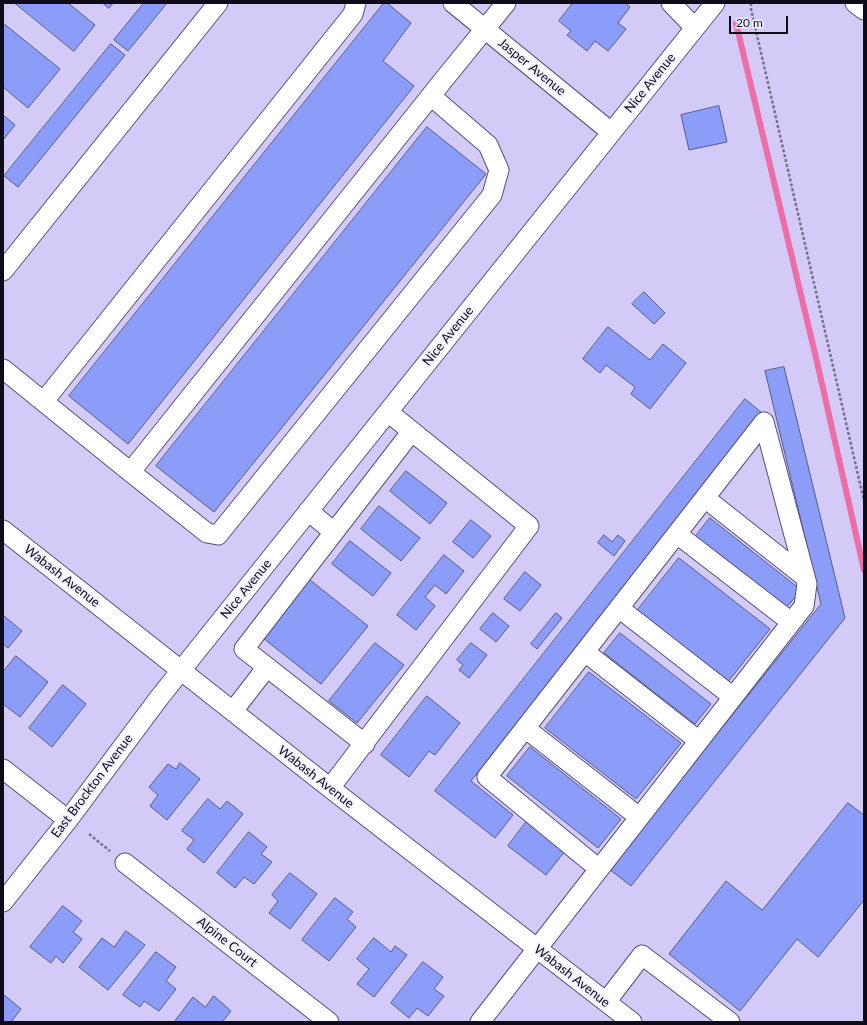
<!DOCTYPE html>
<html>
<head>
<meta charset="utf-8">
<style>
  body { margin:0 }
  #map { position:relative; width:867px; height:1025px; overflow:hidden; background:#d3caf8; font-family:Lato,sans-serif }
  canvas { display:block }
  .frame { position:absolute; inset:0; border:4px solid #0f0b1a; pointer-events:none }
  .scale { position:absolute; left:729px; top:16px; width:59px; height:18px; box-sizing:border-box; border:2px solid #0f0b1a; border-top:0; padding-left:5px; font-size:12px; line-height:14px; white-space:nowrap; color:#0f0b1a; -webkit-text-stroke:3px #f3f0fe; paint-order:stroke }
</style>
</head>
<body>
<div id="map">
<canvas width="867" height="1025"></canvas>
<div class="frame"></div>
<div class="scale">20 m</div>
</div>
<script>
const g = document.querySelector('canvas').getContext('2d');
g.lineJoin = 'round';
function stroke(path, color, width, dash) {
  g.strokeStyle = color;
  g.lineWidth = width;
  g.lineCap = dash ? 'butt' : 'round';
  g.setLineDash(dash || []);
  g.stroke(path);
}
function paint(path, color) {
  g.fillStyle = color;
  g.fill(path, 'evenodd');
}
function write(font, color, halo, rows, align = 'center') {
  g.font = font + ' Lato,sans-serif';
  g.lineWidth = 4;
  g.setLineDash([]);
  g.textBaseline = 'middle';
  g.strokeStyle = halo;
  g.fillStyle = color;
  for (const [text, x, y, turn = 0] of rows) {
    g.save();
    g.translate(x, y);
    g.rotate((+turn || 0) * Math.PI / 180);
    g.textAlign = isNaN(turn) ? turn : align;
    if (halo) g.strokeText(text, 0, 0);
    g.fillText(text, 0, 0);
    g.restore();
  }
}
stroke(new Path2D(`
  M736,23L817,362L864,570`), '#ed6da7', 6);
const building = new Path2D(`
  M15,3H68L95,25L74,51Z
  M103,3H113L109,8Z
  M144,3H167L128,51L114,40Z
  M384,3H387L411,23L383,61L414,86L128,444L69,396Z
  M573,3H625L630,7L618,23L626,29L608,51L595,41L587,51L567,35L571,31L559,21Z
  M3,23L60,69L28,108L3,87Z
  M111,44L125,55L18,187L4,176Z
  M719,106L727,142L689,150L681,115Z
  M3,115L15,125L3,140Z
  M427,127L486,174L214,512L156,466Z
  M644,292L665,313L654,324L632,304Z
  M608,327L650,360L663,344L686,363L650,409L631,394L635,387L606,365L600,373L583,359Z
  M784,367L845,618L631,886L609,869L821,604L765,371Z
  M745,399L762,413L471,781L513,815L495,838L435,791Z
  M406,471L447,503L430,524L390,491Z
  M379,506L420,538L401,561L361,529Z
  M710,518L801,590L786,608L695,537Z
  M471,520L491,536L473,558L453,542Z
  M604,535L612,542L618,535L625,541L614,556L598,543Z
  M350,541L391,573L373,596L332,564Z
  M444,555L464,571L446,594L435,585L425,597L435,606L416,630L397,615Z
  M679,558L770,629L727,683L636,612Z
  M525,572L541,585L520,611L504,599Z
  M310,580L368,626L321,684L263,638Z
  M493,613L509,626L496,642L480,629Z
  M556,613L562,618L537,649L531,644Z
  M4,616L22,631L8,648L3,644V618Z
  M620,633L711,704L695,724L604,653Z
  M375,643L404,665L357,723L329,701Z
  M471,643L487,655L469,678L459,670L463,665L457,660Z
  M16,656L48,682L20,717L3,704V672Z
  M589,672L681,743L636,799L545,728Z
  M63,685L86,704L52,747L29,728Z
  M427,696L460,723L435,755L429,751L409,777L381,755Z
  M530,747L621,819L598,848L507,776Z
  M180,763L200,779L167,820L150,806L158,795L149,787L168,764L176,769Z
  M208,799L220,809L227,801L243,814L204,863L187,849L194,840L182,831Z
  M848,803L864,815V900L818,957L797,939L740,1011L669,954L726,881L762,910Z
  M527,821L565,851L546,875L508,846Z
  M249,832L267,847L261,854L272,862L254,884L244,877L235,888L217,873Z
  M290,873L317,894L290,929L269,913L278,901L272,895Z
  M335,898L353,912L347,919L356,927L329,961L302,940Z
  M63,906L82,921L73,932L82,939L63,963L56,956L51,963L30,947Z
  M126,931L145,945L108,990L79,967L102,938L114,947Z
  M374,938L391,952L395,946L407,955L374,997L357,984L369,969L357,959Z
  M156,952L176,967L166,981L176,989L159,1011L144,1001L140,1007L123,995Z
  M423,962L443,977L434,989L444,996L428,1016L417,1008L409,1018L391,1003Z
  M3,994L21,1009L11,1022H3Z
  M214,996L231,1011L222,1022H174L193,997L205,1007Z`);
paint(building, '#8b9df9');
stroke(building, '#545d83', 1);
const minor = new Path2D(`
  M453,3L611,132
  M671,3L695,28
  M855,3L864,10
  M3,271L218,3
  M3,369L128,470H132L445,78L506,3
  M44,401L353,14L356,3
  M128,470L207,533L218,535L492,195L499,170L488,145L431,96
  M705,498L805,577
  M308,511L334,532
  M3,530L330,788L632,1022
  M677,534L791,622
  M619,608L733,697
  M585,652L699,741
  M233,711L267,667
  M525,728L639,817
  M365,744L244,649L412,431
  M3,769L68,820
  M330,788L529,526L388,412
  M125,863L329,1022
  M3,902L68,820L159,698L715,3
  M606,1002L642,955L730,1022
  M480,1022L804,606L807,584L764,422L487,777L599,869`);
stroke(minor, '#574f76', 21);
stroke(new Path2D(`
  M751,3V9L864,501
  M89,834L110,851`), '#766f8e', 2.5, [3, 2]);
stroke(minor, '#fff', 19);
write('13px', '#0f0b1a', '#f3f0fe', [
  ["Jasper Avenue",532,67,39],
  ["Nice Avenue",650,83,-51],
  ["Nice Avenue",448,336,-51],
  ["Wabash Avenue",62,576,38],
  ["Nice Avenue",246,589,-51],
  ["Wabash Avenue",316,777,38],
  ["East Brockton Avenue",92,786,-53],
  ["Alpine Court",227,942,38],
  ["Wabash Avenue",572,976,38]
]);
</script>
</body>
</html>
